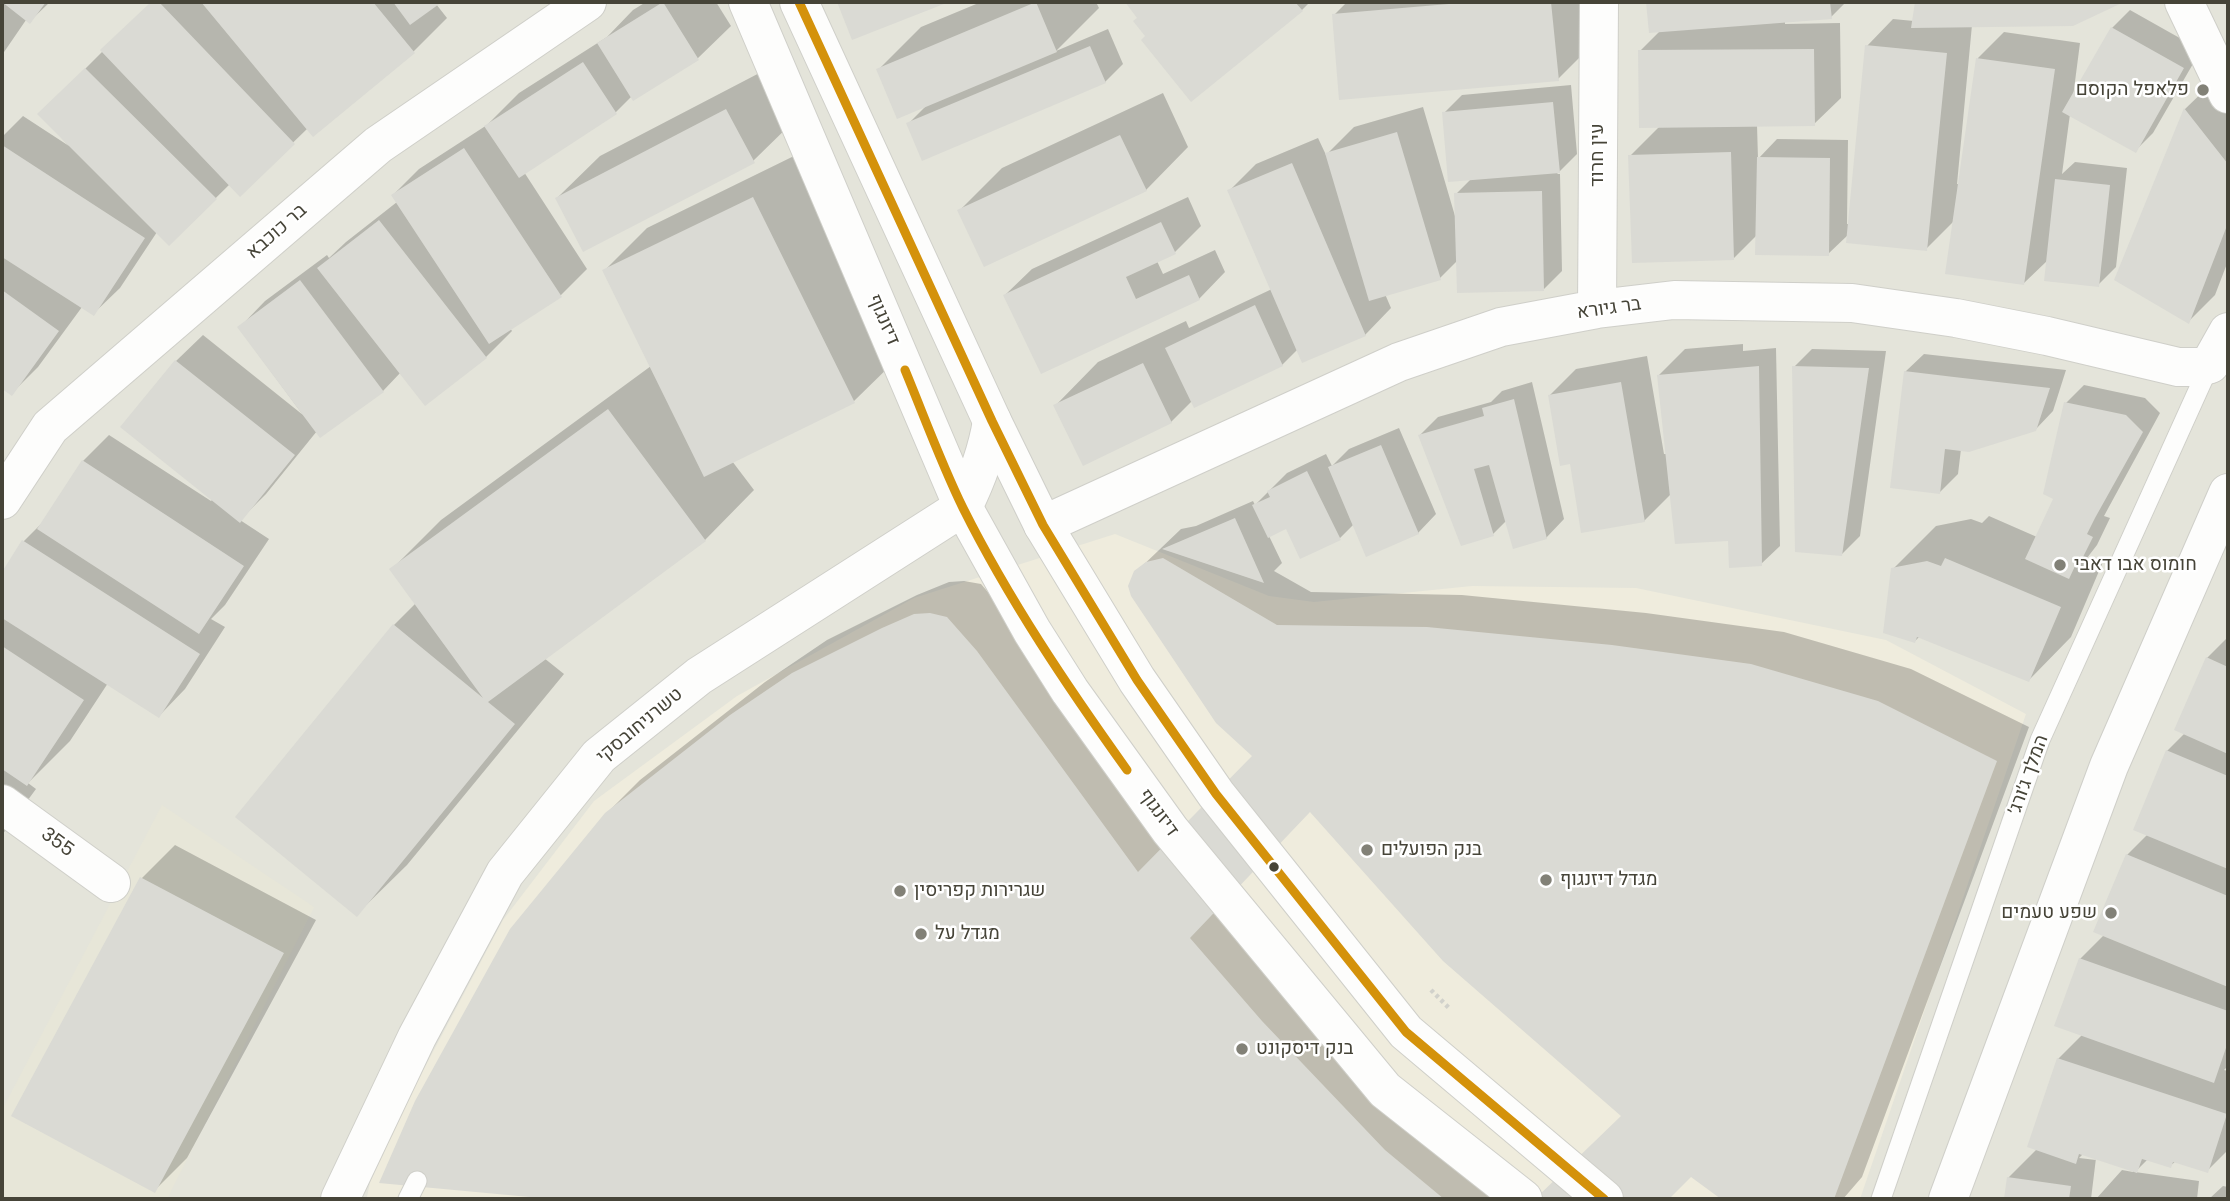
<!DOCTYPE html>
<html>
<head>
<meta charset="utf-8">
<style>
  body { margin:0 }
  #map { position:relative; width:2230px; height:1201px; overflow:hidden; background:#f1f1eb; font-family:Poppins,sans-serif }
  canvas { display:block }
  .frame { position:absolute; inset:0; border:4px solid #464438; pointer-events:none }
</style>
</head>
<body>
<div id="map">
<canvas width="2230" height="1201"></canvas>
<div class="frame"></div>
</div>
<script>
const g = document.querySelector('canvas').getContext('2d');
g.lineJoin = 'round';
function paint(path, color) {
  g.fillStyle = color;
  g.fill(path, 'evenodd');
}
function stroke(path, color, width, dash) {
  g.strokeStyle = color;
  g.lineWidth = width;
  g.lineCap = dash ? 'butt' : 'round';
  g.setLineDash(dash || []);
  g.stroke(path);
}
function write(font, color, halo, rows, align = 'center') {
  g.font = font + ' Poppins,Heebo,sans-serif';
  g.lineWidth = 5;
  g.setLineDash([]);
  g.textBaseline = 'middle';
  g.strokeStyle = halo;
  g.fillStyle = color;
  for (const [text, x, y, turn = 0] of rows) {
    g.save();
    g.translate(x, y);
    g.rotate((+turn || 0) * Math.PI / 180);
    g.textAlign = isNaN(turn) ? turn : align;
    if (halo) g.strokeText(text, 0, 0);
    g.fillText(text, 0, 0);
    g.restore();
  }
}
paint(new Path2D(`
  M2,2H2228V1199H2Z`), '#e4e4da');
paint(new Path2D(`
  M1115,534L1269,596L1314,602L1472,586L1636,588L1886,640L2026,714L1860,1199H392L367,1197L374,1163L503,920L594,801L737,696L914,598Z`), '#efecdd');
paint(new Path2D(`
  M162,805L314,907L167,1199H2V1110Z`), '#e7e6d8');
paint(new Path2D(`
  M2,2H50L29,22L26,20L2,55Z
  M152,2H439L436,4L447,18L414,51L314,134L308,128L240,194L230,184L169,244L157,232L120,288L93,314L82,307L38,367L11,394L2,387V137L23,116L69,146L40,114Z
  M646,2H716L731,26L697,59L632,96L615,113L524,172L587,269L561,295L510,328L512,331L486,357L401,372L383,391L320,436L317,431L266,494L240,520L269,539L225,605L211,619L225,627L185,689L159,716L108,683L70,741L28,783L36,789L2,835V575L23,542L44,521L83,461L109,435L211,501L213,499L123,427L176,361L203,335L303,415L239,328L265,301L327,255L329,258L346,242L397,202L393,195L419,169L487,125L519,93L607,37L633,10Z
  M839,2H944L853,38Z
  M981,2H1096L1099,8L1056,51L1108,29L1123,64L1105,82L908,124L927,105L878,70L921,27Z
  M1127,2H1310L1302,10L1148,36L1139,17Z
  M1347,2H1580L1584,53L1558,79L1334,15Z
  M1648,2H1846L1831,17L1785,21V24L1840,23L1841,98L1814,124L1757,125L1758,159L1777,139L1848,140L1847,224H1849L1867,46L1893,19L1914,21L1917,2H2119L2073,24L1972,25L1957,184H1960L1978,58L2004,32L2080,43L2073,97L2112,28L2130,10L2201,50L2153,133L2135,151L2070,114L2062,174L2075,162L2127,168L2116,267L2098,285L2048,260L2024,283L1954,221L1926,249L1849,234L1828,254L1758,234L1734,258L1630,156L1660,126L1640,51L1661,30L1650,31Z
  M769,68L796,119L753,161L557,198L600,156Z
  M2211,84L2228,105V261L2215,295L2188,322L2117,280L2185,109Z
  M1571,85L1577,154L1557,174H1560L1562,271L1544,289L1458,260L1440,278L1385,294L1391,308L1365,335L1298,349L1282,365L1192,401L1171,422L1056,405L1098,362L1186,321L1189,328L1272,289L1229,191L1256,164L1318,138L1326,155L1354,127L1423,107L1455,216L1456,194L1471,179L1444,113L1462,95Z
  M1163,93L1188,147L1146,190L959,211L1002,168Z
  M796,155L897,359L854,401L732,461L754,490L705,540L544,658L564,674L407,865L357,914L237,816L394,625L416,603L391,570L441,520L651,366L604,271L647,228Z
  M1188,197L1201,226L1175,252L1157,261L1163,274L1215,250L1225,272L1199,299L1041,372L1005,295L1032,269Z
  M1743,344V351L1776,348L1780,546L1761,564L1671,494L1644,521L1571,462L1550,395L1576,369L1647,356L1664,454H1667L1658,376L1685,349Z
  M1812,349L1886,351L1860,536L1842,554L1794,367Z
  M1924,354L2066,370L2053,411L2035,430L1961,449L1958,474L1940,492L1905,372Z
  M1532,382L1564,519L1546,538L1507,520L1493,534L1420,435L1438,417L1491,402L1502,391Z
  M2084,385L2145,398L2160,413L2104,516L2110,518L2097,545L2087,558L2102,564L2071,637L2029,680L1920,636L1915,641L1893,569L1936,526L1971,519L1982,523L1989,516L2037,537L2055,499L2066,403Z
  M1399,428L1436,514L1418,533L1354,524L1340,538L1287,527L1269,536L1282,563L1274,571L1311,592L1462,595L1646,613L1784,632L1911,669L2029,727L1862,1177L1843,1199H1724L1691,1175L1667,1199H1537L1623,1116L1310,810L1222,903L1517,1199H570L382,1181L606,814L640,780L765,682L827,640L917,595L949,582L964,581L981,584L1010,618L1172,840L1255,756L1136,572L1181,529L1196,526L1253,501L1255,505L1287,473L1326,454L1332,466L1349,449Z
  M2228,637V1066L2224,1070L2228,1071V1150L2207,1171L2176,1161L2170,1166L2148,1159L2135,1172L2199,1181L2197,1199H2096L2122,1170L2133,1172V1170L2096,1158L2091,1199H2003L2006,1196L2008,1178L2037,1149L2058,1059L2083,1034L2080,959L2105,934L2127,855L2148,834L2167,751L2185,733L2207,658ZM2083,1154L2096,1158V1160L2079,1158Z
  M175,845L316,920L187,1158L154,1191L142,878Z
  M2223,1186L2228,1187V1199H2209Z`), '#0003');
paint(new Path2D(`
  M2,2H46L30,24Z
  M151,2H159L295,144L240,197L100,50Z
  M201,2H373L415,53L313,137Z
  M393,2H442L410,25Z
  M663,2L699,60L633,101L597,43Z
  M837,2H949L852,40Z
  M1036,2L1057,52L897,119L876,69Z
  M1125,2H1295L1303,11L1191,102L1141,40L1145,36L1133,21L1137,18Z
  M1472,2H1551L1559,81L1339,100L1332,14Z
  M1646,2H1830L1832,19L1649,33Z
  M1915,2H2124L2073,26L1911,28Z
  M2111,27L2184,68L2136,153L2062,112Z
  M1865,45L1947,53L1927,251L1846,243Z
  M1090,46L1106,83L922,161L906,123Z
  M1814,49L1815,126L1639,128L1638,50Z
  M1976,58L2055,69L2024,285L1945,274Z
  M583,62L617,114L519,178L484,126Z
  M85,68L217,199L169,246L37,114Z
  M1553,102L1560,173L1448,182L1442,112Z
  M2184,108L2228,164V223L2189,324L2114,280Z
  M726,109L755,163L583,252L555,198Z
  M1397,132L1441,280L1369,301L1325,153Z
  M1120,135L1147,191L984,267L957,210Z
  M2,145L145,238L94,316L2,257Z
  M464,148L562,297L489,344L391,195Z
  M1731,152L1734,260L1632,263L1628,155Z
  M1757,157L1830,158L1829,256L1755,255Z
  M1292,163L1366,336L1302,363L1227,190Z
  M2055,179L2110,185L2099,287L2044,281Z
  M1542,191L1544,291L1457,293L1454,193Z
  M753,197L855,403L704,477L602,270Z
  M379,220L487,358L425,406L317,268Z
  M1161,222L1176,254L1126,277L1136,299L1189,275L1200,300L1041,374L1003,295Z
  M300,280L384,392L320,438L237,327Z
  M2,290L59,331L12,396L2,389Z
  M1255,305L1283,366L1194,408L1165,348Z
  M175,360L295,455L240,523L120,427Z
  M1143,363L1172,423L1083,466L1053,405Z
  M1759,366L1762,566L1729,568L1728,541L1675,544L1657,375Z
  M1792,366L1869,368L1842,556L1795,552Z
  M1904,371L1954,377L2050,388L2036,431L1969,452L1945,449L1940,494L1890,488Z
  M1621,382L1645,522L1581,533L1570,464L1560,466L1548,395Z
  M1514,399L1547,539L1513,549L1489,465L1474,469L1494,536L1461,546L1418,435L1484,416L1482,408Z
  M2064,402L2126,415L2143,432L2095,518L2087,534L2093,537L2079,565L2076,564L2069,579L2025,559L2053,499L2043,494Z
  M608,409L706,541L488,702L515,724L357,917L235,817L393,624L483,698L389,569Z
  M1381,445L1419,534L1366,557L1328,467Z
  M82,460L244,566L199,634L37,529Z
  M1307,471L1341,540L1300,559L1286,529L1268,538L1252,505L1270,497L1267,491Z
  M1235,518L1264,583L1162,549Z
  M22,540L200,654L159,718L2,618V572Z
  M1163,558L1277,625L1427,627L1612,645L1751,664L1878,701L1997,761L1834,1199H1721L1691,1177L1669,1199H1535L1621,1116L1443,961L1310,812L1190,938L1262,1021L1385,1150L1444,1199H551L379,1183L415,1101L510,929L605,813L730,715L792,673L882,628L914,614L930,613L947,617L977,651L1138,872L1252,756L1216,723L1131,596L1128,586L1134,571L1146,562Z
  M1945,558L2061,607L2029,682L1917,637L1915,643L1883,633L1891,568L1927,561L1941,566Z
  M2,646L84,700L27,786L2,769Z
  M2206,657L2228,667V754L2174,730Z
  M2166,750L2228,776V869L2133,830Z
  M2126,854L2228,896V987L2093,932Z
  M140,877L284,953L155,1193L11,1116Z
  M2079,958L2228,1011V1042L2214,1083L2054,1026Z
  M2057,1058L2227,1114L2208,1173L2173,1162L2171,1168L2142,1159L2137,1173L2079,1154L2076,1164L2027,1147Z
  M2007,1177L2071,1186L2069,1199H2004Z`), '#dadad4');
const service = new Path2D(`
  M408,1199L417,1181
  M1881,1199L2040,740L2210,364`);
const minor = new Path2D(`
  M1597,309L1599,2
  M2,500L50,427L378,145L587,2
  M1043,525L1399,362L1501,327L1597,309L1674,300L1852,303L1956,318L2047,336L2178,367H2201L2210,364
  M2,804L111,883
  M340,1199L417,1037L505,873L599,756L699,676L963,507C977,479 987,453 992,421`);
const tertiary = new Path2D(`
  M748,2L963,507L1032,631L1070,691L1170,830L1385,1090L1523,1199
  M799,2L992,421L1043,525L1137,680L1216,794L1406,1032L1604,1199
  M2184,2L2228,94
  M2210,364L2228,332
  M1948,1199L2109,766L2228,493`);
stroke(service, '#cfcfc9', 21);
stroke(minor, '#cfcfc9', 40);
stroke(tertiary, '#cfcfc9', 40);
stroke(new Path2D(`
  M1431,990L1450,1009`), '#d1d1cb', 4.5, [3.5, 3.5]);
stroke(service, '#fdfdfc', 19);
stroke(minor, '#fdfdfc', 38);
stroke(tertiary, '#fdfdfc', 38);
stroke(new Path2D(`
  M799,2L992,421L1043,525L1137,680L1216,794L1406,1032L1604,1199
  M905,370C924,416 941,463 963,508C1009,600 1067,686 1127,770`), '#d4920b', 9);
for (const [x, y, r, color] of [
  [2203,90,7,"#828177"],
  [2060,565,7,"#828177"],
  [1367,850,7,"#828177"],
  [1274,867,6,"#464438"],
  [1546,880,7,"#828177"],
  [900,891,7,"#828177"],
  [2111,913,7,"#828177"],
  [921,934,7,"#828177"],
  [1242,1049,7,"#828177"]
]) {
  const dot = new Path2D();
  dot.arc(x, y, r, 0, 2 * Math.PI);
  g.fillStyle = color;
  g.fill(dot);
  stroke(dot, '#fff', 2.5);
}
write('19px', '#464438', '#fff', [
  ["פלאפל הקוסם",2189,90,"right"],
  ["חומוס אבו דאבי",2074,565],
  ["בנק הפועלים",1381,850],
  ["מגדל דיזנגוף",1560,880],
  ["שגרירות קפריסין",914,891],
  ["שפע טעמים",2097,913,"right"],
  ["מגדל על",935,934],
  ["בנק דיסקונט",1256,1049]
], 'left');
write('19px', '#464438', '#fff', [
  ["עין חרוד",1598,155,-90],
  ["בר כוכבא",277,232,-41],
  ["בר גיורא",1609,309,-8],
  ["דיזנגוף",883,320,67],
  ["טשרניחובסקי",640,726,-40],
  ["המלך ג׳ורג׳",2029,775,-70],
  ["דיזנגוף",1158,813,54],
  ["355",57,843,36]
]);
</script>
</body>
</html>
